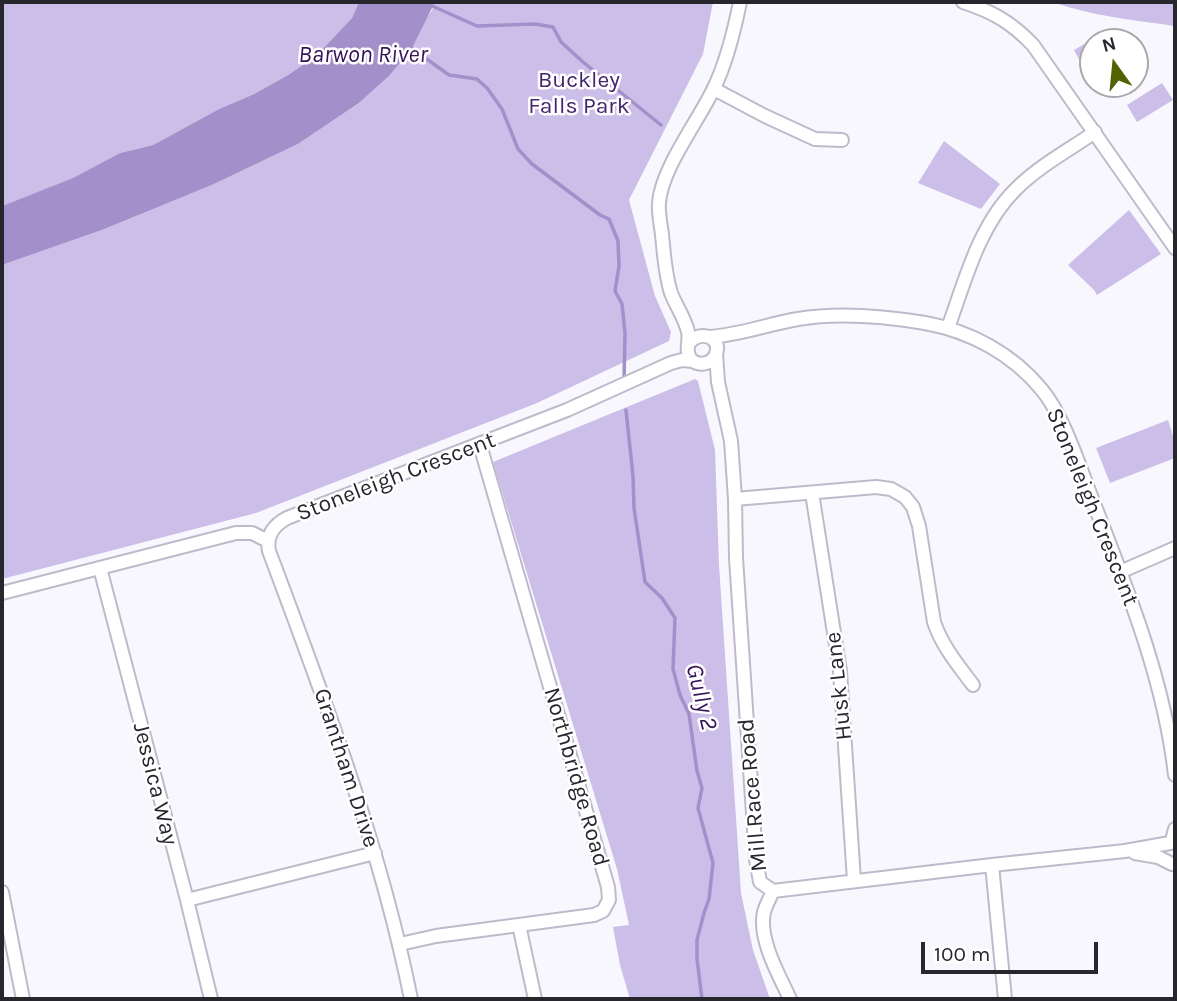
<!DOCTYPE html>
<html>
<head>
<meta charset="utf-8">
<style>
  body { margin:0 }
  #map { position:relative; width:1177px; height:1001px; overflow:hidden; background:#f9f7fe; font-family:Karla,sans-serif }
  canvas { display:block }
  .frame { position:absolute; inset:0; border:4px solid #28262d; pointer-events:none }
  .north { position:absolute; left:1079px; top:28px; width:70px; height:70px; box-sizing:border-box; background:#fff; border:2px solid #a9a8ab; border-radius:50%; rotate:345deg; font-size:19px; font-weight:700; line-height:28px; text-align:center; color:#28262d }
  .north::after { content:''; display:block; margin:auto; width:24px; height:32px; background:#536102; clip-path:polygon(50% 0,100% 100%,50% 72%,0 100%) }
  .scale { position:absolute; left:921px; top:942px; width:177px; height:32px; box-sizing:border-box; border:4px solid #28262d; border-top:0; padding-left:9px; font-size:21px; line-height:24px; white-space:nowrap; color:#28262d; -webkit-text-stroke:5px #fff; paint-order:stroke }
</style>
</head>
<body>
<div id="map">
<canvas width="1177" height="1001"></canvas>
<div class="frame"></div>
<div class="north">N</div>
<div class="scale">100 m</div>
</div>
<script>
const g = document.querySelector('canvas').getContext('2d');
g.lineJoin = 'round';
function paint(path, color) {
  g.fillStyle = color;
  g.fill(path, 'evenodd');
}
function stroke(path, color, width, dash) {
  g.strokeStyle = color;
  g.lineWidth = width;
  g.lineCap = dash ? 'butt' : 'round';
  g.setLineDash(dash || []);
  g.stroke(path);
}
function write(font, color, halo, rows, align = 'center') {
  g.font = font + ' Karla,sans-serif';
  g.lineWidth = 5;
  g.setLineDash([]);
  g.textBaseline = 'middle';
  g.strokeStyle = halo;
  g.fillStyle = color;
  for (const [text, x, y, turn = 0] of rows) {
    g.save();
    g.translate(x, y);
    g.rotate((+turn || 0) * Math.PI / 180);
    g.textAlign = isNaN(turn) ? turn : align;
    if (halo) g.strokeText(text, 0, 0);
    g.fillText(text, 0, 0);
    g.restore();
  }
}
paint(new Path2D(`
  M2,2H359L352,18L316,56L288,75L254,94L219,109L153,145L120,153L74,178L2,206Z
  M435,2H713L703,54L629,200L655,296L671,332L669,341L537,403L256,513L2,579V265L102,230L212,185L298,144L359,103L389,76L432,10Z
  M1052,2H1175V26C1133,20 1092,16 1052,2Z
  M1109,30L1116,42H1093V62L1083,67L1074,50Z
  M1162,83L1173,100L1137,122L1127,105Z
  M944,141L1000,184L981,209L918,183Z
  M1129,210L1161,254L1097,295L1094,290L1068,265Z
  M695,379L698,381L715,450L719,565L741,893L753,950L770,999H630L620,965L613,927L629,925L617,869L493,462Z
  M1168,420L1175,442V458L1110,483L1096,448Z`), '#cbbee9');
paint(new Path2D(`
  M359,2H435L412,48L389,76L359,103L298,144L212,185L102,230L2,265V206L73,178L120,153L153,145L219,109L254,94L288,75L316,56L352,18Z`), '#a390ca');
stroke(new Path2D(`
  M430,5L477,26L535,24L553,27L561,42L583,62L661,125
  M410,47L449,75L477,79L487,88L502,109L518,149L532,164L600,215L609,219L618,241L619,266L615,291L622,304L625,333L624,381
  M626,410L633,476L634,508L645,582L662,598L675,618L673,669L680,695L689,714L697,771L702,788L698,808L713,863L709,899L704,913L697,940V959L702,999`), '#a390ca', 3.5);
const minor = new Path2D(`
  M963,2C993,12 1011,22 1033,45L1175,248
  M714,89L765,116L815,139L842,140
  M948,328C965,281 979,225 1016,189C1039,166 1069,150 1095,132
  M709,337C740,335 768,324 798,319C839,312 883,316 925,323C970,331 1013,354 1042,390C1063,415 1079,465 1091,496C1126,586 1164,678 1175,775
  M690,342C701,330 722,337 716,354C712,365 696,367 690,358C685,351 690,340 688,332C685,318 676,306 671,293C665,274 664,254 662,235C661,225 658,213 659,203C661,169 699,120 714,88C727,61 734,32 740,2
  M716,354L718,382L731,441L735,499L736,558L756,859L760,882L773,891L992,865L1125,851L1170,843
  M812,493L840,671L854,880
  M735,499L876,487L891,489L905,497L913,507L919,526L934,622C942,646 958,665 973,685
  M100,568L187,900L211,999
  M1120,572L1175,548
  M2,593L236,533H252L268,541
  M1172,841L1175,829
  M1135,853L1158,857L1172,864
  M992,865L1005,999
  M773,891C770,898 766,905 764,912C758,939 779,975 790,999
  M2,892L23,999
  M187,900L375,853
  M519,925L535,999
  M400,944L436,936L594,915L603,911L609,900L608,887L480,445
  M411,999C380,845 324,698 269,551C266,535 274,525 287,518L567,410L671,363L682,360L693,361`);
stroke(minor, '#bfbacb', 16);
stroke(minor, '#fff', 12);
write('23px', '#42256b', '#fff', [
  ["Buckley",579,80],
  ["Falls Park",579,106]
]);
write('23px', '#28262d', '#fff', [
  ["Stoneleigh Crescent",396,477,-21],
  ["Stoneleigh Crescent",1092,507,68],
  ["Husk Lane",839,686,-96],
  ["Grantham Drive",346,768,72],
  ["Northbridge Road",576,777,74],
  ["Jessica Way",155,784,76],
  ["Mill Race Road",753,795,-95]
]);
write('italic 24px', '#331359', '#fff', [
  ["Barwon River",363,55],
  ["Gully 2",701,697,76]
]);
</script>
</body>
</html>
